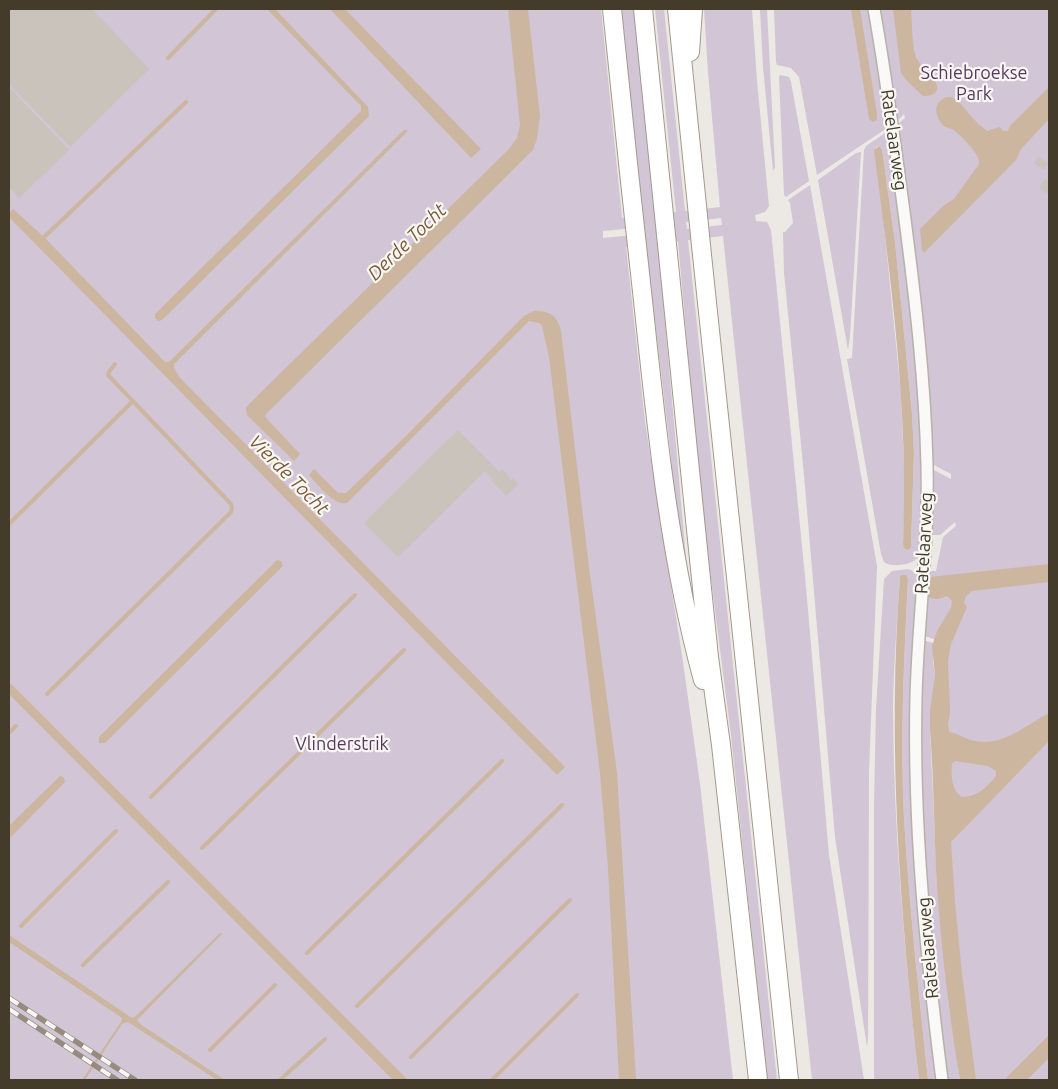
<!DOCTYPE html>
<html>
<head>
<meta charset="utf-8">
<style>
  body { margin:0 }
  #map { position:relative; width:1058px; height:1089px; overflow:hidden; background:#ece8e4; font-family:Ubuntu,sans-serif }
  canvas { display:block }
  .frame { position:absolute; inset:0; border:10px solid #443b2b; pointer-events:none }
</style>
</head>
<body>
<div id="map">
<canvas width="1058" height="1089"></canvas>
<div class="frame"></div>
</div>
<script>
const g = document.querySelector('canvas').getContext('2d');
g.lineJoin = 'round';
function paint(path, color) {
  g.fillStyle = color;
  g.fill(path, 'evenodd');
}
function stroke(path, color, width, dash) {
  g.strokeStyle = color;
  g.lineWidth = width;
  g.lineCap = dash ? 'butt' : 'round';
  g.setLineDash(dash || []);
  g.stroke(path);
}
function write(font, color, halo, rows, align = 'center') {
  g.font = font + ' Ubuntu,sans-serif';
  g.lineWidth = 4.5;
  g.setLineDash([]);
  g.textBaseline = 'middle';
  g.strokeStyle = halo;
  g.fillStyle = color;
  for (const [text, x, y, turn = 0] of rows) {
    g.save();
    g.translate(x, y);
    g.rotate((+turn || 0) * Math.PI / 180);
    g.textAlign = isNaN(turn) ? turn : align;
    if (halo) g.strokeText(text, 0, 0);
    g.fillText(text, 0, 0);
    g.restore();
  }
}
paint(new Path2D(`
  M9,9H601L622,218L643,216L621,9H634L656,214L676,212L655,9H664L685,211L720,207L708,72L704,9H752L757,81L769,206L765,212L755,215L756,221L767,222L771,230L806,587L829,855L864,1080H812L723,236L688,240L777,1080H767L731,735L701,501L678,241L658,243L690,603L674,518L671,456L646,245L626,247L645,422L682,655L700,784L733,1080H9ZM721,218L722,225L687,229L686,222ZM644,227V234L603,238V231Z
  M760,9H767L775,167L773,171L763,67Z
  M774,9H868L887,128L817,175L799,77L791,68L777,65L776,62Z
  M879,9H1049V1080H967L934,639L924,636L928,571H936L943,537L956,526L955,522L940,535H931L932,469L951,479V474L932,464L916,262L899,127V123L905,118L904,114L899,119L897,117Z
  M781,75L789,77L791,82L809,181L786,197L784,195L779,76Z
  M888,131C907,272 928,415 918,557C913,565 892,568 884,562L881,554L847,359L852,358L864,150L866,146ZM879,146L882,149L895,242L912,413L914,452L911,547L903,544L905,493L901,394L876,147Z
  M861,152L850,336L848,350L818,180L856,153Z
  M810,185L877,566L869,771L868,1039L867,1047L835,837L804,475L784,273L783,232H785L793,223L790,203L788,200Z
  M908,569L911,570L917,575L912,659L910,743L931,1032L936,1080H928C919,993 909,905 904,817C900,737 904,658 908,579L904,575L900,578C897,619 894,661 893,702C893,829 905,955 919,1080H874V806L876,709L884,579L892,571Z
  M923,640L933,643V662L935,675L930,729L937,886L949,1007L960,1080H947L931,933L924,833L921,771Z`), '#d1c5d6');
paint(new Path2D(`
  M267,9H275L368,107L369,116L162,320L158,321L155,318V314L361,111V106Z
  M330,9H345L481,149L471,158Z
  M508,9H528L540,116L537,139L533,150L267,413L265,416L267,419L300,454L294,461L247,415L246,407L508,150L517,138L520,125Z
  M851,9H860L877,114V120L873,122L869,119Z
  M893,9H911C912,21 912,46 916,57C919,66 940,79 937,90C935,95 928,96 923,96L908,82L901,73Z
  M1049,87V119L1021,149L1016,160L924,253L922,250L920,229L943,206L954,199L979,164C981,155 963,138 955,131C952,128 947,128 944,126C938,121 933,108 939,102C952,88 963,107 970,115C975,121 981,126 987,131L1000,127L1003,131H1008L1010,126Z
  M404,130H407V132L174,364V368L180,378L565,767L557,775L9,217V213L13,209L45,238L165,362H169Z
  M879,146L882,149L895,242L912,413L914,452L911,547L908,550L904,548L903,544C909,412 891,281 874,150Z
  M534,311C549,310 558,316 561,331L589,567L617,773L636,1080H619L608,868L600,773L549,357L542,326L539,323L529,321L347,503C334,506 317,484 309,475L314,469L338,493H346L405,437L524,316Z
  M277,560L281,561L283,566L105,743H99V737Z
  M1049,564V582L972,591L966,596L964,603L967,607L951,644L948,660L950,713L948,724L949,732C959,733 965,740 975,741C1001,747 1027,725 1049,713V741L951,842L955,902L962,974L976,1080H960C949,1017 942,952 937,888C934,835 934,782 930,729V710L935,675L932,646L937,631L951,608L952,601L947,596C940,598 936,601 929,597L930,577ZM955,761L988,766L996,771V776C988,786 976,798 962,797C951,790 951,775 952,763Z
  M902,575H906L908,579C904,658 900,737 904,817C909,905 919,993 928,1080H919C900,913 887,746 900,577Z
  M9,682L408,1080H393L9,694Z
  M61,776L64,778L65,782L9,839V826L59,777Z
  M220,933L222,934L137,1020L140,1024L225,1080H217L128,1022L122,1024L85,1080H82L121,1022L122,1018L9,942V935L132,1018L136,1016Z
  M1049,1035V1058L1027,1080H1004Z`), '#ccb69f');
stroke(new Path2D(`
  M168,58L216,9
  M41,240L186,102
  M9,524L133,401
  M47,694L231,512L232,508L231,504L108,375L109,372L115,364
  M9,733L16,726
  M151,797L355,595
  M202,848L404,650
  M21,926L116,831
  M307,953L502,761
  M83,965L168,882
  M357,1006L562,805
  M210,1050L275,985
  M411,1057L570,900
  M280,1080L325,1039
  M492,1080L577,995`), '#ccb69f', 4);
paint(new Path2D(`
  M9,9H92L149,69L70,147L9,84Z
  M9,87L69,150L19,198L9,187Z
  M1038,157L1048,163L1044,170L1034,163Z
  M1045,179L1049,182L1048,192L1046,193L1039,188Z
  M458,430L499,472L502,469L511,480L513,478L518,484L506,496L491,480L492,478L485,471L398,557L364,523Z`), '#c9c3bb');
const tertiary = new Path2D(`
  M874,9C886,76 895,144 904,212C915,296 925,380 927,465C929,543 918,620 916,697C913,825 926,954 942,1080`);
const motorway = new Path2D(`
  M612,9C622,109 633,210 644,310C657,434 670,560 703,680
  M643,9L709,657L721,745L758,1080
  M677,9L702,255L789,1080
  M690,52L693,9`);
stroke(tertiary, '#b6b1a9', 14);
stroke(motorway, '#a3998b', 20);
stroke(tertiary, '#faf9f7', 11);
stroke(motorway, '#fff', 18);
const rail = new Path2D(`
  M9,998L135,1080
  M9,1009L117,1080`);
stroke(rail, '#968c7d', 5.5);
stroke(rail, '#f9f7f4', 4, [11]);
write('18px', '#583860', '#f9f7f4', [
  ["Schiebroekse",974,73],
  ["Park",974,94],
  ["Vlinderstrik",342,744]
]);
write('18px', '#443b2b', '#f9f7f4', [
  ["Ratelaarweg",894,140,82],
  ["Ratelaarweg",924,543,-87],
  ["Ratelaarweg",928,948,-95]
]);
write('italic 19px', '#795a34', '#f9f7f4', [
  ["Derde Tocht",407,242,-44],
  ["Vierde Tocht",289,475,45]
]);
</script>
</body>
</html>
